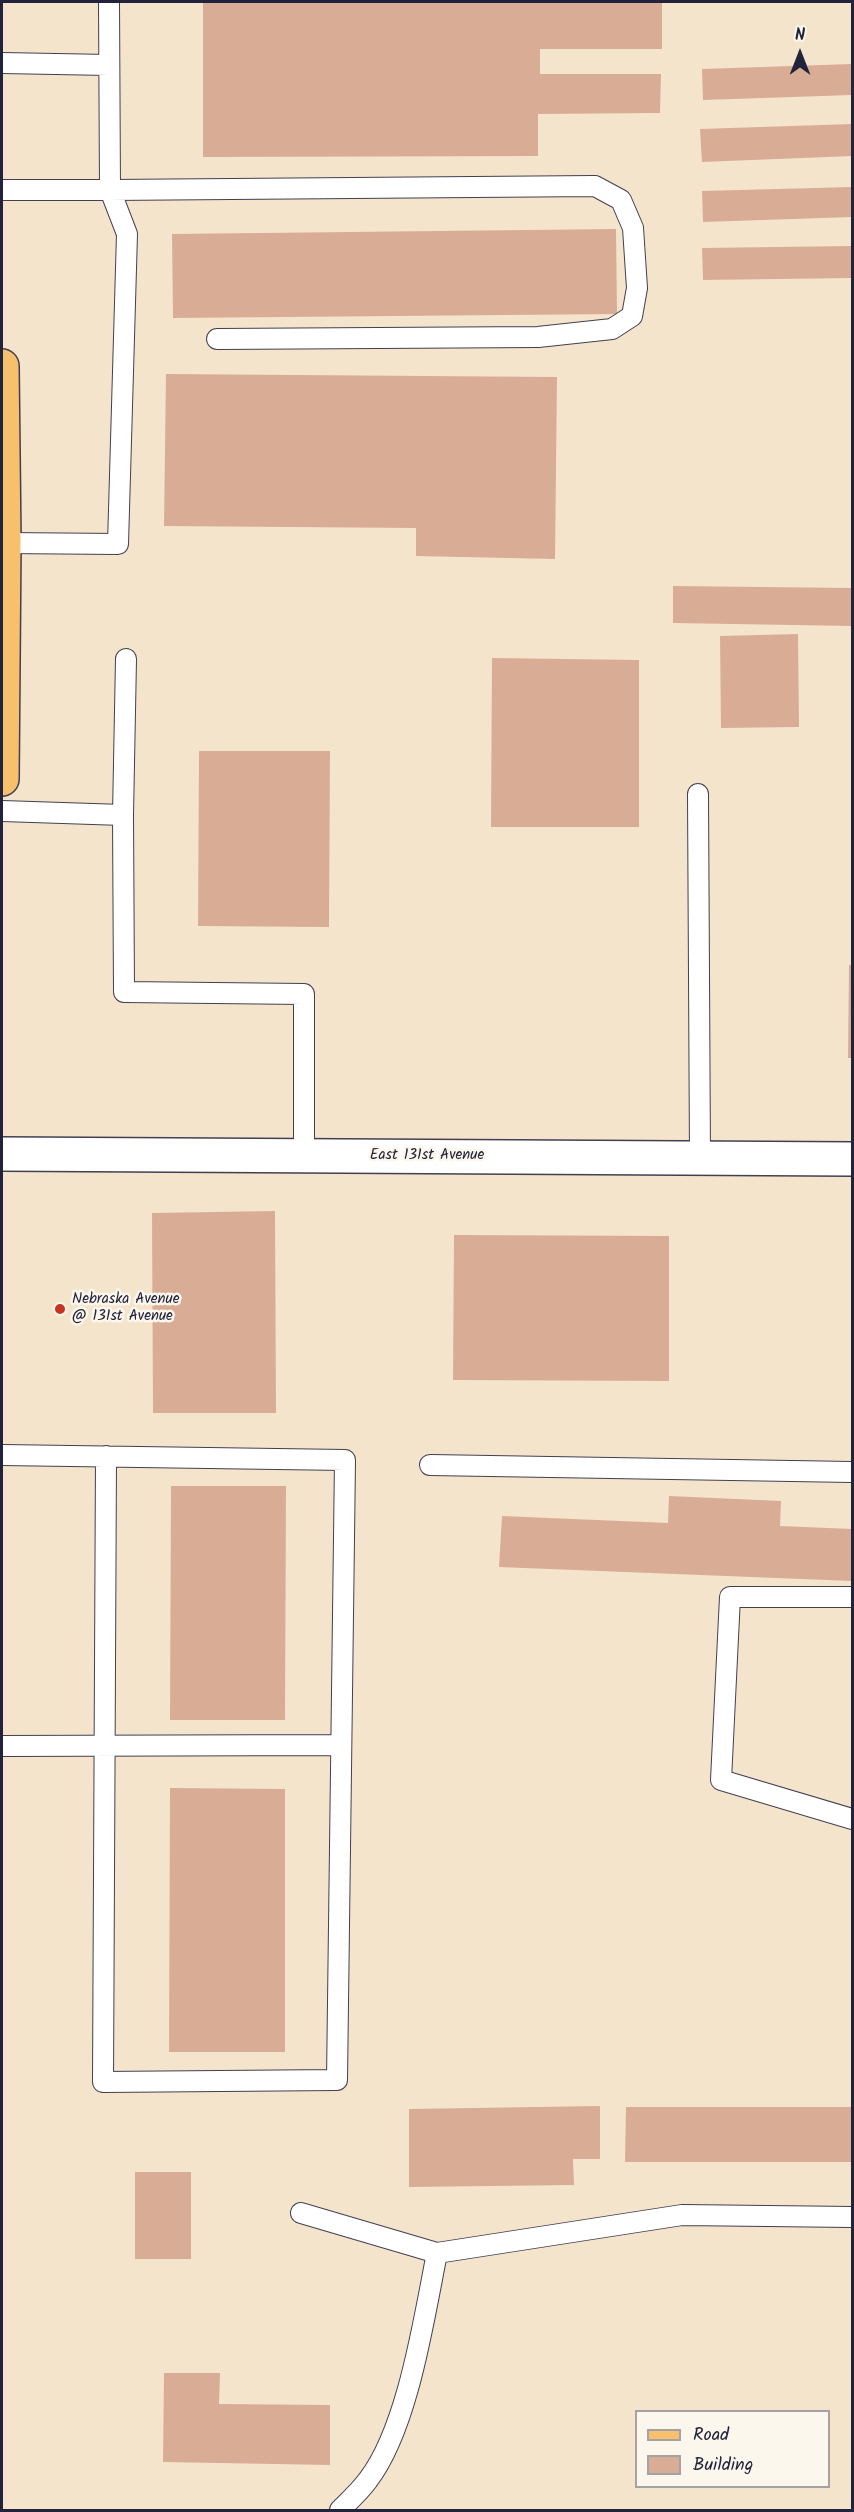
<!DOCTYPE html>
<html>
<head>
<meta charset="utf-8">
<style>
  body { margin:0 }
  #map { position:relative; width:854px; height:2512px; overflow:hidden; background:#f5e4cc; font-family:Kalam,sans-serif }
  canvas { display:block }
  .frame { position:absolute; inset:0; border:3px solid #22223b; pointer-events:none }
  .legend { position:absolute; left:635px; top:2410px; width:195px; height:78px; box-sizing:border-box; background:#fbf7ec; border:2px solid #a4a2a5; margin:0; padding:8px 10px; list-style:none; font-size:18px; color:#22223b }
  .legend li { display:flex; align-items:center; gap:12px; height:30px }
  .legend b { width:30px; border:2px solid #a4a2a5 }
  .north { position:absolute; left:770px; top:24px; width:60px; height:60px; -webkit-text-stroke:4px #fbf7ec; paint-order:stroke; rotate:0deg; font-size:16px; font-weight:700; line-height:24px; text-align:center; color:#22223b }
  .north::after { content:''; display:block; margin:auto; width:21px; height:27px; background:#22223b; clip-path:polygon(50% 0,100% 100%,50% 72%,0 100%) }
</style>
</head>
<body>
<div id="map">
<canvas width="854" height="2512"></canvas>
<div class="frame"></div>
<ul class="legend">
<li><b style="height:8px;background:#f7c06c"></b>Road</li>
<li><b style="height:16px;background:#d9ac96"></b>Building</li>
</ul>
<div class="north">N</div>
</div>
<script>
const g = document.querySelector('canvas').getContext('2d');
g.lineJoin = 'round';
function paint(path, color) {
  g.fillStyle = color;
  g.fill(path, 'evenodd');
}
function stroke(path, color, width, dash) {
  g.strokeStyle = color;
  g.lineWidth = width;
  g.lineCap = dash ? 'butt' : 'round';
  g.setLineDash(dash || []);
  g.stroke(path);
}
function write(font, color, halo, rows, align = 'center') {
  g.font = font + ' Kalam,sans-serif';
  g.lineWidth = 5;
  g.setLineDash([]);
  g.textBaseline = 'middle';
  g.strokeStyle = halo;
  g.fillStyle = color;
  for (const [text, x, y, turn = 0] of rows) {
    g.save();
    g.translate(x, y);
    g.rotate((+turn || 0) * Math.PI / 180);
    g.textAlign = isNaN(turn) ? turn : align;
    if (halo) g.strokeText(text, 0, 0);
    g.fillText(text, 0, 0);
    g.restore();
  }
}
paint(new Path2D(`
  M203,2H662V49H540V74H661L660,113L538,114V156L203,157Z
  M852,64V95L703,100L702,69Z
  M852,124V156L702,162L700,129Z
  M852,187V217L703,222L702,191Z
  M616,229L617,314L173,318L172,234Z
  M852,246V278L703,280L702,248Z
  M166,374L557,377L555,559L416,556V528L164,526Z
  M673,586L852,588V626L673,623Z
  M798,634L799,727L721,728L720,636Z
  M492,658L639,660V827H491Z
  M199,751H330L329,927L198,926Z
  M849,965H852V1058H848Z
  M275,1211L276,1413H153L152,1213Z
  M454,1235L669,1236V1381L453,1380Z
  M171,1486H286L285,1720H170Z
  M669,1496L781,1501L780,1526L852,1529V1581L499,1567L502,1516L668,1523Z
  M170,1788L285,1789V2052H169Z
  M600,2106V2159H573L574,2185L409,2187V2109Z
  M626,2107H852V2162H625Z
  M135,2172H191V2259H135Z
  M164,2373H220L219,2404L330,2405V2465L163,2462Z`), '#d9ac96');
const service = new Path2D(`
  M2,63L109,65
  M2,190H110L109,2
  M4,543L118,544L127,234L110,190L595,186L621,200L633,228L637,288L632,316L612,329L538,337L217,339
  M126,659L123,815L124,992L304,994V1155
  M698,794L700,1158
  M2,811L123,815
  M2,1455L345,1460L337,2080L103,2082L106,1456
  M430,1465L852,1472
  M852,1597H730L721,1780L852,1819
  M2,1746L341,1745
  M301,2213L437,2253L682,2215L852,2217
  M340,2510C349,2501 360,2491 368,2480C408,2428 424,2318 437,2253`);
const tertiary = new Path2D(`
  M2,1154L852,1159`);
const primary = new Path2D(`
  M2,366L4,543L2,779`);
stroke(service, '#423f51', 22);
stroke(tertiary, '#423f51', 36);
stroke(primary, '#423f51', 36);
stroke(service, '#fff', 20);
stroke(tertiary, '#fff', 33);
stroke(primary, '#f7c06c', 33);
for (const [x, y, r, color] of [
  [60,1309,6,"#c8321e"]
]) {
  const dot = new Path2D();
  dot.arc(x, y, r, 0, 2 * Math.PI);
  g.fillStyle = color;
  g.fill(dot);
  stroke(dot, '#fbf7ec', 2);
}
write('15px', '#22223b', '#fbf7ec', [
  ["East 131st Avenue",427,1156]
]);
write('15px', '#22223b', '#fbf7ec', [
  ["Nebraska Avenue",72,1300],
  ["@ 131st Avenue",72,1317]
], 'left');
</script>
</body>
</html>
